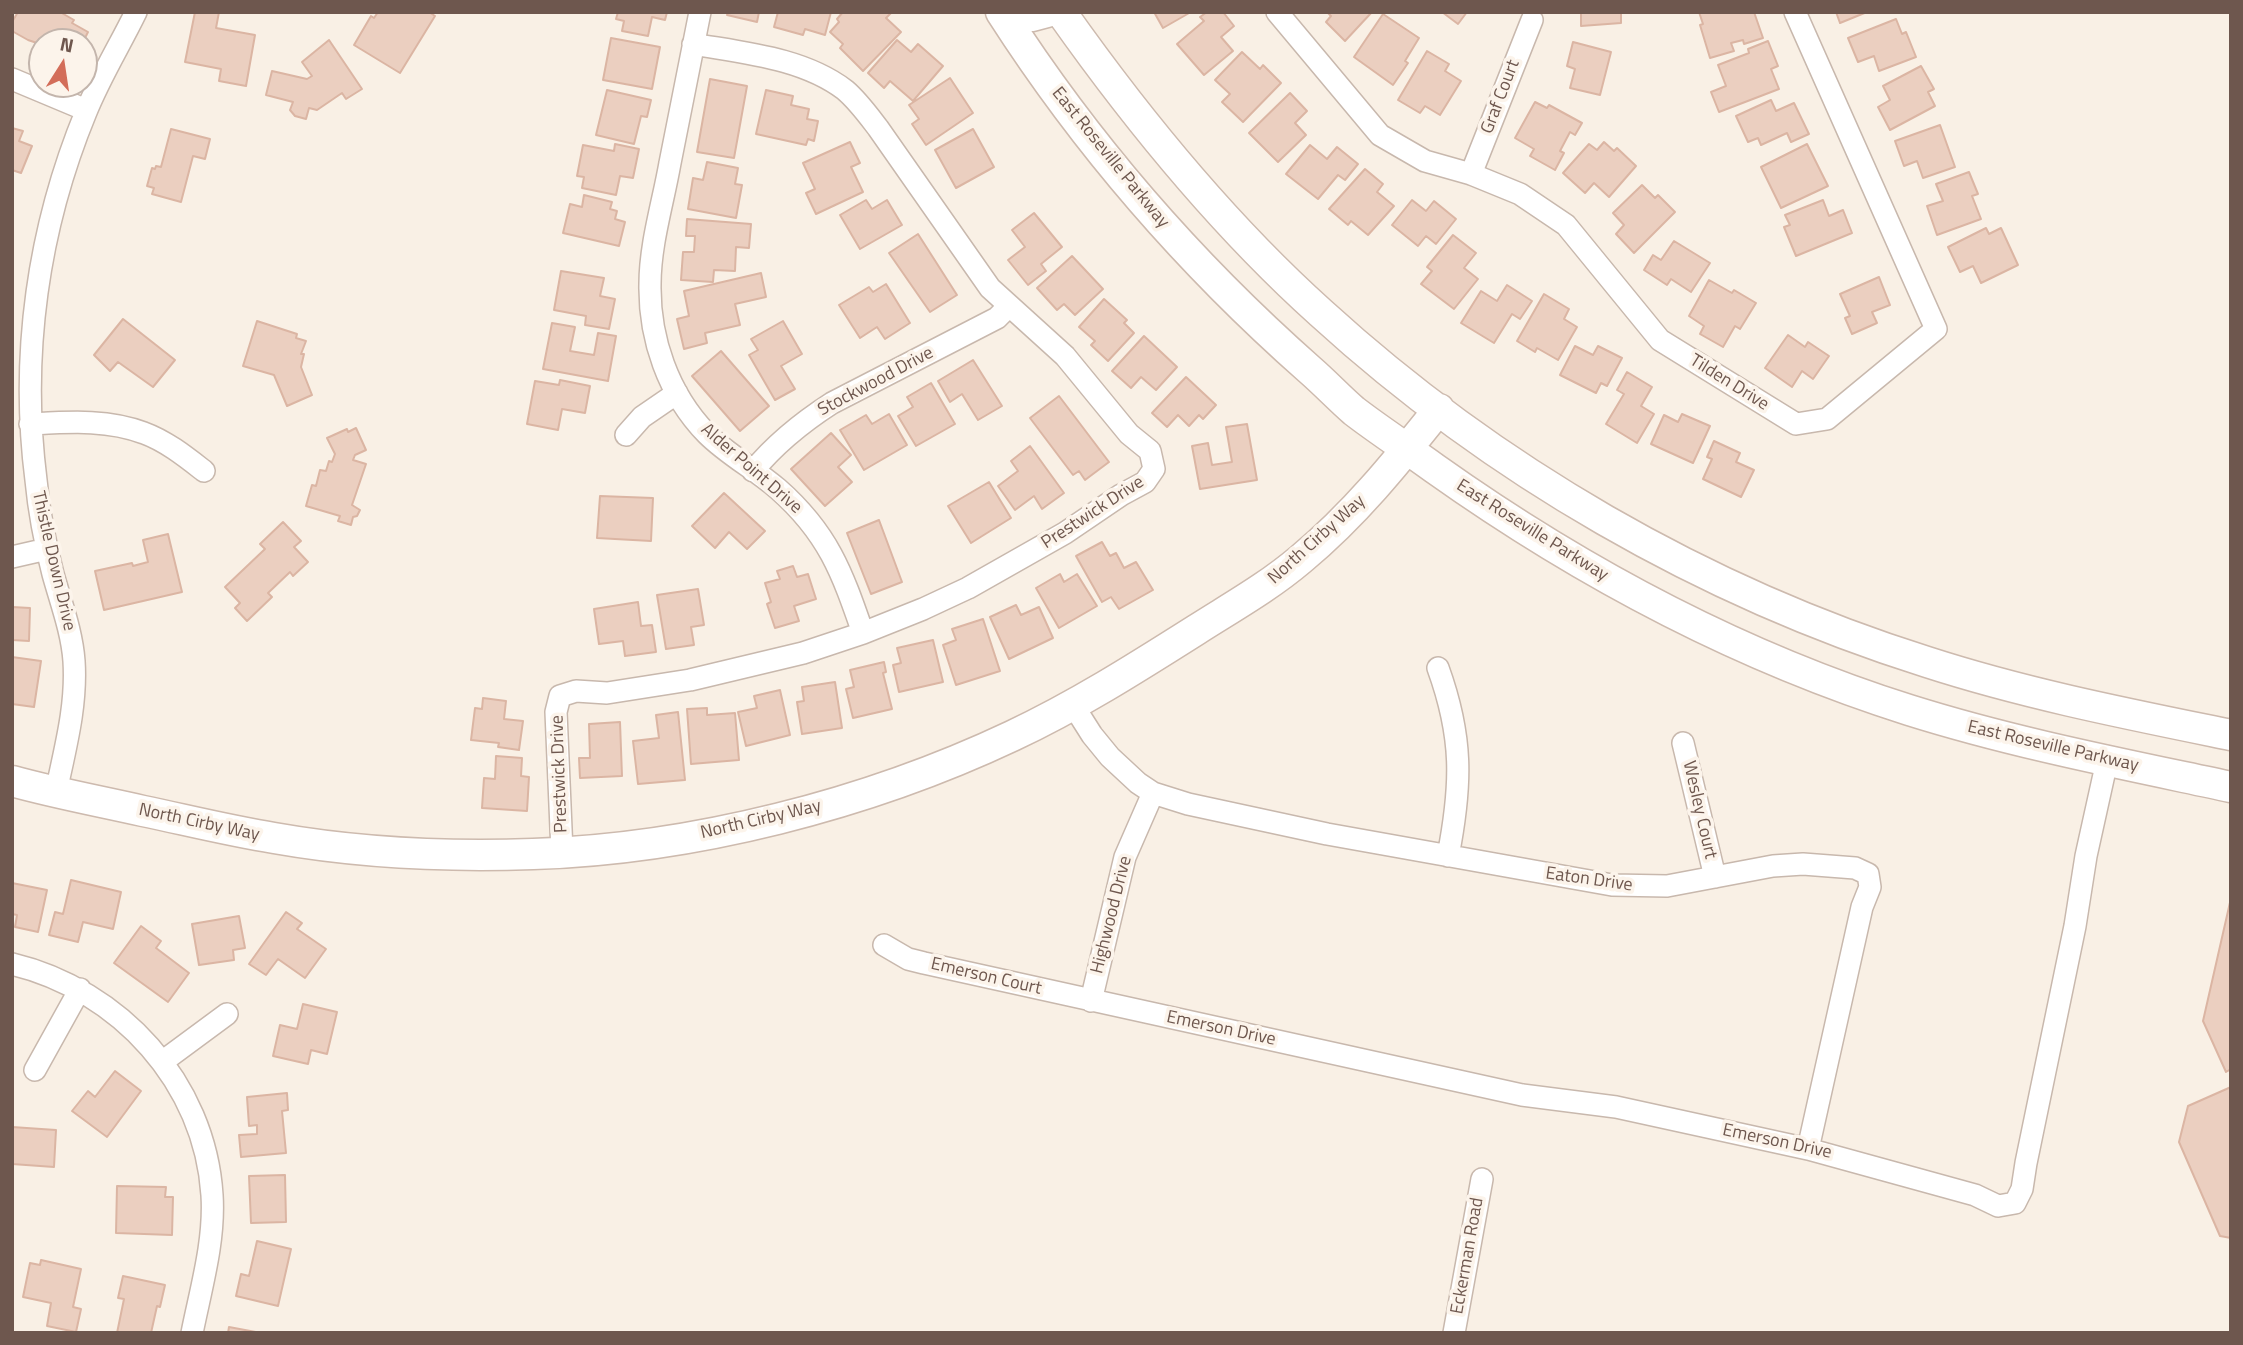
<!DOCTYPE html>
<html>
<head>
<meta charset="utf-8">
<style>
  body { margin:0 }
  #map { position:relative; width:2243px; height:1345px; overflow:hidden; background:#f9f0e5; font-family:"Titillium Web",sans-serif }
  canvas { display:block }
  .frame { position:absolute; inset:0; border:14px solid #6e574e; pointer-events:none }
  .north { position:absolute; left:28px; top:28px; width:70px; height:70px; box-sizing:border-box; background:#fcf4eb; border:2px solid #c3b5ac; border-radius:50%; rotate:12deg; font-size:19px; font-weight:700; line-height:28px; text-align:center; color:#6e574e }
  .north::after { content:''; display:block; margin:auto; width:24px; height:32px; background:#d36e5a; clip-path:polygon(50% 0,100% 100%,50% 72%,0 100%) }
</style>
</head>
<body>
<div id="map">
<canvas width="2243" height="1345"></canvas>
<div class="frame"></div>
<div class="north">N</div>
</div>
<script>
const g = document.querySelector('canvas').getContext('2d');
g.lineJoin = 'round';
function paint(path, color) {
  g.fillStyle = color;
  g.fill(path, 'evenodd');
}
function stroke(path, color, width, dash) {
  g.strokeStyle = color;
  g.lineWidth = width;
  g.lineCap = dash ? 'butt' : 'round';
  g.setLineDash(dash || []);
  g.stroke(path);
}
function write(font, color, halo, rows, align = 'center') {
  g.font = font + ' "Titillium Web",sans-serif';
  g.lineWidth = 7;
  g.setLineDash([]);
  g.textBaseline = 'middle';
  g.strokeStyle = halo;
  g.fillStyle = color;
  for (const [text, x, y, turn = 0] of rows) {
    g.save();
    g.translate(x, y);
    g.rotate((+turn || 0) * Math.PI / 180);
    g.textAlign = isNaN(turn) ? turn : align;
    if (halo) g.strokeText(text, 0, 0);
    g.fillText(text, 0, 0);
    g.restore();
  }
}
const building = new Path2D(`
  M18,12H60L74,20L72,23L88,32L83,42H45L39,39L37,43L28,40L12,31V22Z
  M195,12H219L216,28L255,35L246,86L219,81L221,69L185,62Z
  M378,12H429L435,16L400,73L354,45L371,16L374,18Z
  M618,12H667L665,20L652,17L648,36L622,31L624,21L616,19Z
  M728,12H759L757,22L727,15Z
  M778,12H831L825,35L805,29L803,35L774,27Z
  M892,12L886,18L901,32L863,71L840,48L843,44L830,32L839,22L837,19L843,12Z
  M1154,12H1191L1163,28Z
  M1207,12H1223L1234,26L1221,37L1233,51L1204,75L1177,44L1204,21L1200,17Z
  M1327,12H1372L1345,41L1326,22L1331,16Z
  M1442,12H1467L1458,24Z
  M1581,12H1621V23L1581,26Z
  M1699,12H1754L1763,38L1744,44L1743,40L1731,43L1734,51L1710,58L1700,25L1703,24Z
  M1836,12H1867L1840,23Z
  M1383,14L1419,38L1405,61L1408,63L1393,85L1354,57Z
  M1896,19L1902,34L1906,32L1916,57L1879,71L1874,56L1858,62L1848,38Z
  M611,38L660,47L652,89L603,80Z
  M329,40L362,89L346,99L342,93L317,110L309,108L306,119L295,116L290,110L293,102L266,95L272,71L307,79L312,76L302,62Z
  M897,40L911,52L918,44L943,66L913,101L890,81L884,88L868,73Z
  M1768,41L1778,66L1771,69L1779,89L1719,112L1711,92L1726,86L1718,65L1749,53L1748,49Z
  M1573,42L1611,52L1600,95L1570,88L1575,69L1567,66Z
  M1427,51L1449,64L1445,71L1461,81L1440,115L1425,106L1420,113L1398,100Z
  M1242,52L1260,69L1263,65L1281,83L1243,122L1222,102L1230,94L1215,80Z
  M1921,66L1934,89L1928,92L1935,106L1890,130L1878,107L1890,100L1883,86Z
  M950,78L973,113L926,145L912,124L919,119L909,105Z
  M710,79L747,86L734,158L697,152Z
  M607,90L651,100L647,117L641,116L634,144L596,135Z
  M766,90L793,96L791,105L809,109L807,119L818,121L814,141L808,139L806,145L756,134Z
  M1290,93L1307,111L1295,123L1306,135L1278,162L1249,133Z
  M1771,100L1776,111L1794,103L1809,134L1791,142L1787,133L1761,145L1758,138L1748,142L1736,116Z
  M1535,102L1547,108L1549,105L1582,123L1575,135L1570,132L1560,151L1564,153L1555,170L1530,156L1534,149L1515,138Z
  M1940,125L1955,167L1923,178L1917,161L1904,166L1895,141Z
  M12,128L23,131L19,141L32,146L21,173L12,170Z
  M171,129L210,139L205,159L193,156L181,202L152,194L154,188L147,186L152,168L155,169L156,166L161,167Z
  M973,129L994,167L956,188L935,150Z
  M850,142L860,163L851,167L863,192L816,214L806,193L815,189L803,163Z
  M1604,142L1614,151L1617,148L1636,166L1609,197L1594,183L1585,193L1563,173L1589,144L1597,150Z
  M615,144L639,149L633,178L620,176L616,195L582,188L584,177L577,176L583,145L614,151Z
  M1807,144L1828,186L1781,208L1761,167Z
  M1310,145L1327,159L1337,147L1358,164L1345,180L1338,175L1318,199L1286,174Z
  M707,162L738,168L735,184L742,185L736,218L688,209L693,178L703,180Z
  M1365,169L1383,184L1377,192L1394,206L1368,235L1351,221L1348,225L1329,209Z
  M1969,172L1978,194L1972,196L1981,219L1937,235L1927,206L1943,201L1936,184Z
  M1642,185L1655,198L1658,195L1675,212L1634,253L1616,234L1624,225L1613,213Z
  M584,195L612,202L610,209L617,211L615,219L625,222L619,246L563,233L570,204L582,207Z
  M866,200L872,209L887,200L902,225L860,249L840,215Z
  M1412,200L1426,211L1434,201L1456,219L1436,244L1426,236L1418,246L1392,225Z
  M1823,200L1829,216L1843,210L1852,233L1796,256L1784,227L1790,225L1785,215Z
  M1034,213L1062,247L1041,264L1046,271L1028,285L1008,260L1025,247L1012,230Z
  M687,219L751,224L749,248L736,247L735,271L714,270L713,282L681,280L683,252H694L695,236H686Z
  M1986,228L1989,234L2001,228L2018,265L1981,283L1973,266L1960,272L1948,247Z
  M918,234L957,295L930,312L889,253Z
  M1453,235L1476,253L1464,268L1478,279L1454,309L1421,284L1432,271L1427,267Z
  M1674,241L1710,263L1691,292L1671,279L1667,285L1644,270L1653,255L1661,260Z
  M1072,256L1103,289L1075,315L1064,304L1057,310L1037,288Z
  M561,271L604,278L600,296L615,299L609,329L585,325L586,316L554,310Z
  M761,273L766,297L735,304L740,325L705,333L707,343L684,349L677,319L689,316L684,291Z
  M1879,277L1890,305L1872,312L1877,323L1852,334L1845,318L1850,316L1840,294Z
  M1709,280L1732,293L1734,290L1756,303L1740,329L1735,326L1723,347L1700,334L1704,326L1689,316Z
  M886,284L910,323L885,339L877,327L860,338L839,305L869,287L873,292Z
  M1507,285L1532,301L1520,319L1512,314L1494,343L1461,323L1481,291L1497,301Z
  M1544,294L1569,309L1564,319L1577,327L1558,360L1537,348L1535,352L1517,341Z
  M1104,299L1127,320L1124,323L1134,333L1108,361L1091,345L1095,341L1079,327Z
  M123,319L175,360L153,387L118,362L110,371L94,355Z
  M257,321L297,334L296,338L306,341L301,354H304L301,367L312,395L287,406L274,375L243,366Z
  M783,321L802,354L781,366L795,389L775,400L749,355L758,350L751,339Z
  M552,323L575,327L570,351L594,355L598,333L616,336L608,381L543,369Z
  M1788,335L1805,347L1808,342L1829,356L1813,379L1802,371L1792,387L1765,368Z
  M1144,336L1177,367L1156,390L1141,377L1131,388L1112,371Z
  M1575,346L1593,355L1598,346L1622,358L1607,386L1601,383L1596,393L1560,375Z
  M721,351L769,406L740,431L692,376Z
  M973,360L1002,406L978,420L962,394L950,402L938,381Z
  M1627,372L1652,387L1641,406L1654,414L1637,443L1606,424L1624,394L1617,390Z
  M1186,377L1216,405L1203,419L1199,415L1189,426L1178,415L1167,427L1152,413Z
  M560,380L590,386L585,413L562,409L558,430L527,424L535,381L559,385Z
  M931,383L955,424L916,446L898,416L913,407L907,397Z
  M1059,396L1109,462L1085,480L1079,471L1073,475L1030,418Z
  M889,414L907,445L864,470L840,430L866,415L872,424Z
  M1682,414L1710,426L1693,463L1651,444L1664,415L1678,422Z
  M1247,424L1257,480L1200,489L1192,446L1208,443L1212,465L1232,462L1226,427Z
  M356,428L366,450L355,455L353,460L366,464L352,505L360,510L357,516L353,517L351,525L338,521L340,516L306,506L312,485L316,486L320,470L326,471L329,461L332,462L335,454L327,438L347,429L348,432Z
  M831,433L851,455L838,467L852,482L825,506L791,469Z
  M1714,441L1740,453L1736,462L1754,470L1741,497L1703,479L1712,459L1707,457Z
  M1030,446L1064,493L1042,509L1034,496L1015,510L998,486L1018,471L1011,461Z
  M989,482L1011,518L971,543L948,506Z
  M724,493L765,531L747,549L729,532L715,548L692,526Z
  M600,496L653,498L651,541L597,538Z
  M879,520L902,582L871,594L847,533Z
  M283,522L301,541L294,547L308,562L293,576L290,572L268,593L272,597L247,621L235,608L240,603L225,587L265,549L260,544Z
  M168,534L182,592L104,610L95,571L132,563L133,566L148,562L143,540Z
  M1102,542L1110,556L1116,553L1124,568L1136,562L1153,590L1119,609L1111,597L1102,602L1076,556Z
  M793,566L797,577L808,574L816,599L794,606L799,621L775,628L767,604L771,602L765,583L780,579L777,571Z
  M1060,574L1064,582L1077,574L1097,606L1059,628L1036,588Z
  M698,589L704,625L691,627L694,645L666,649L657,595Z
  M638,602L641,626L652,625L656,652L625,656L623,641L599,644L594,609Z
  M1016,605L1021,615L1039,607L1053,638L1009,659L990,617Z
  M12,607L30,608L29,641L12,640Z
  M983,619L1000,671L956,685L943,645L956,640L952,629Z
  M933,640L943,682L899,692L893,665L901,663L897,648Z
  M12,657L41,661L34,707L12,704Z
  M884,662L886,672L883,673L892,709L853,718L846,689L854,687L850,670Z
  M835,682L842,728L802,734L797,702L804,701L802,687Z
  M780,690L790,735L746,746L738,712L757,708L754,696Z
  M483,698L506,701L504,719L523,721L519,750L498,747L499,743L471,740L475,708L482,709Z
  M707,708V715L735,713L739,760L691,764L687,709Z
  M678,712L685,780L638,784L633,741L659,738L656,715Z
  M620,722L622,776L580,778L579,758H590L589,724Z
  M496,756L522,758L521,776L529,777L527,811L482,808L484,778L495,779Z
  M71,880L121,892L113,929L83,922L78,942L49,935L55,912L63,914Z
  M12,883L47,890L38,932L15,927L17,915L12,914Z
  M2231,898V1069L2226,1072L2203,1021Z
  M286,912L302,923L297,929L326,949L305,978L278,959L266,975L249,964Z
  M239,916L245,948L233,950L234,960L199,965L192,924Z
  M141,926L161,941L156,948L189,973L168,1002L114,963Z
  M303,1004L337,1012L327,1054L311,1050L308,1064L273,1056L280,1025L297,1029Z
  M115,1071L141,1091L107,1137L72,1111L88,1091L95,1097Z
  M2231,1087V1238L2220,1236L2179,1142L2188,1106Z
  M287,1093L288,1110L282,1111L286,1153L241,1157L239,1135L257,1134V1125L249,1126L247,1097Z
  M12,1127L56,1130L54,1167L12,1164Z
  M285,1175L286,1222L251,1223L249,1176Z
  M117,1186L166,1187L165,1197H173L172,1235L116,1233Z
  M257,1241L291,1249L278,1306L236,1296L241,1274L249,1276Z
  M41,1260L81,1269L73,1307L81,1309L76,1332L47,1326L51,1303L23,1297L30,1263L40,1265Z
  M123,1276L165,1285L160,1307L157,1306L151,1333H117L124,1299L118,1298Z
  M229,1327L261,1333H228Z`);
paint(building, '#ebcfc0');
stroke(building, '#dbb5a3', 2);
const street = new Path2D(`
  M700,12C690,63 680,113 670,163C663,203 650,244 650,284C649,338 668,394 707,434C728,455 755,469 778,489C828,533 842,572 863,633
  M1277,12L1380,135L1425,161L1471,174L1520,194L1566,225L1660,340L1796,424L1827,419L1936,329L1795,12
  M12,79L86,110
  M1471,174L1532,20
  M30,424C69,422 108,419 144,433C166,441 186,457 204,471
  M626,435L642,417L677,393
  M753,471C776,443 801,423 832,403L997,318L1009,306
  M12,557L47,549
  M1438,668C1463,737 1462,784 1448,856
  M1073,705L1092,735L1110,757L1138,783L1153,793L1188,804L1327,834L1612,885L1667,886L1773,866L1803,864L1855,868L1868,874L1870,887L1862,907L1808,1149
  M1683,743L1715,877
  M56,792C65,749 77,706 74,661C72,632 61,603 53,574C45,543 39,512 36,480C20,355 38,228 86,112C100,77 120,45 136,12
  M562,852L556,712L560,696L576,691L607,693L690,680L803,653L863,633L923,609L968,588L1065,533L1121,495L1145,482L1154,469L1150,451L1129,434L1065,356L990,288L878,128C868,115 858,101 845,90C803,58 744,53 693,44
  M884,945L908,959L924,963L1522,1095L1616,1107L1808,1149L1975,1195L1998,1206L2015,1203L2022,1189L2026,1163L2075,926L2086,856L2107,761
  M12,964C120,990 205,1083 212,1195C215,1241 201,1288 192,1333
  M1091,1001L1125,857L1153,793
  M162,1062L227,1014
  M35,1070L80,989
  M1454,1333L1482,1179`);
const secondary = new Path2D(`
  M1001,12C1087,146 1191,265 1310,370C1325,383 1339,398 1354,411C1380,431 1408,449 1434,468C1579,571 1738,656 1909,710C2014,743 2123,764 2231,787
  M1027,12L1032,16L1047,12
  M1061,12C1138,121 1222,224 1321,313C1493,470 1704,592 1927,662C2026,694 2128,714 2231,735
  M12,781C55,793 99,801 143,811C186,820 230,831 274,838C359,853 447,857 533,854C693,849 868,804 1012,736C1076,706 1136,668 1196,630C1232,607 1268,587 1301,559C1354,515 1396,463 1439,409`);
stroke(street, '#c8b8ad', 24);
stroke(secondary, '#cdbaae', 33);
stroke(street, '#fff', 21);
stroke(secondary, '#fff', 30);
write('18px', '#6e574e', '#fcf4eb', [
  ["Graf Court",1501,97,-69],
  ["East Roseville Parkway",1110,158,51],
  ["Stockwood Drive",876,382,-28],
  ["Tilden Drive",1729,383,32],
  ["Alder Point Drive",751,469,41],
  ["Prestwick Drive",1093,513,-33],
  ["East Roseville Parkway",1532,531,32],
  ["North Cirby Way",1317,540,-42],
  ["Thistle Down Drive",53,561,77],
  ["East Roseville Parkway",2053,747,13],
  ["Prestwick Drive",560,774,-92],
  ["Wesley Court",1699,810,77],
  ["North Cirby Way",761,820,-13],
  ["North Cirby Way",199,823,12],
  ["Eaton Drive",1589,880,8],
  ["Highwood Drive",1112,915,-76],
  ["Emerson Court",986,977,13],
  ["Emerson Drive",1221,1029,12],
  ["Emerson Drive",1777,1142,12],
  ["Eckerman Road",1468,1256,-80]
]);
</script>
</body>
</html>
